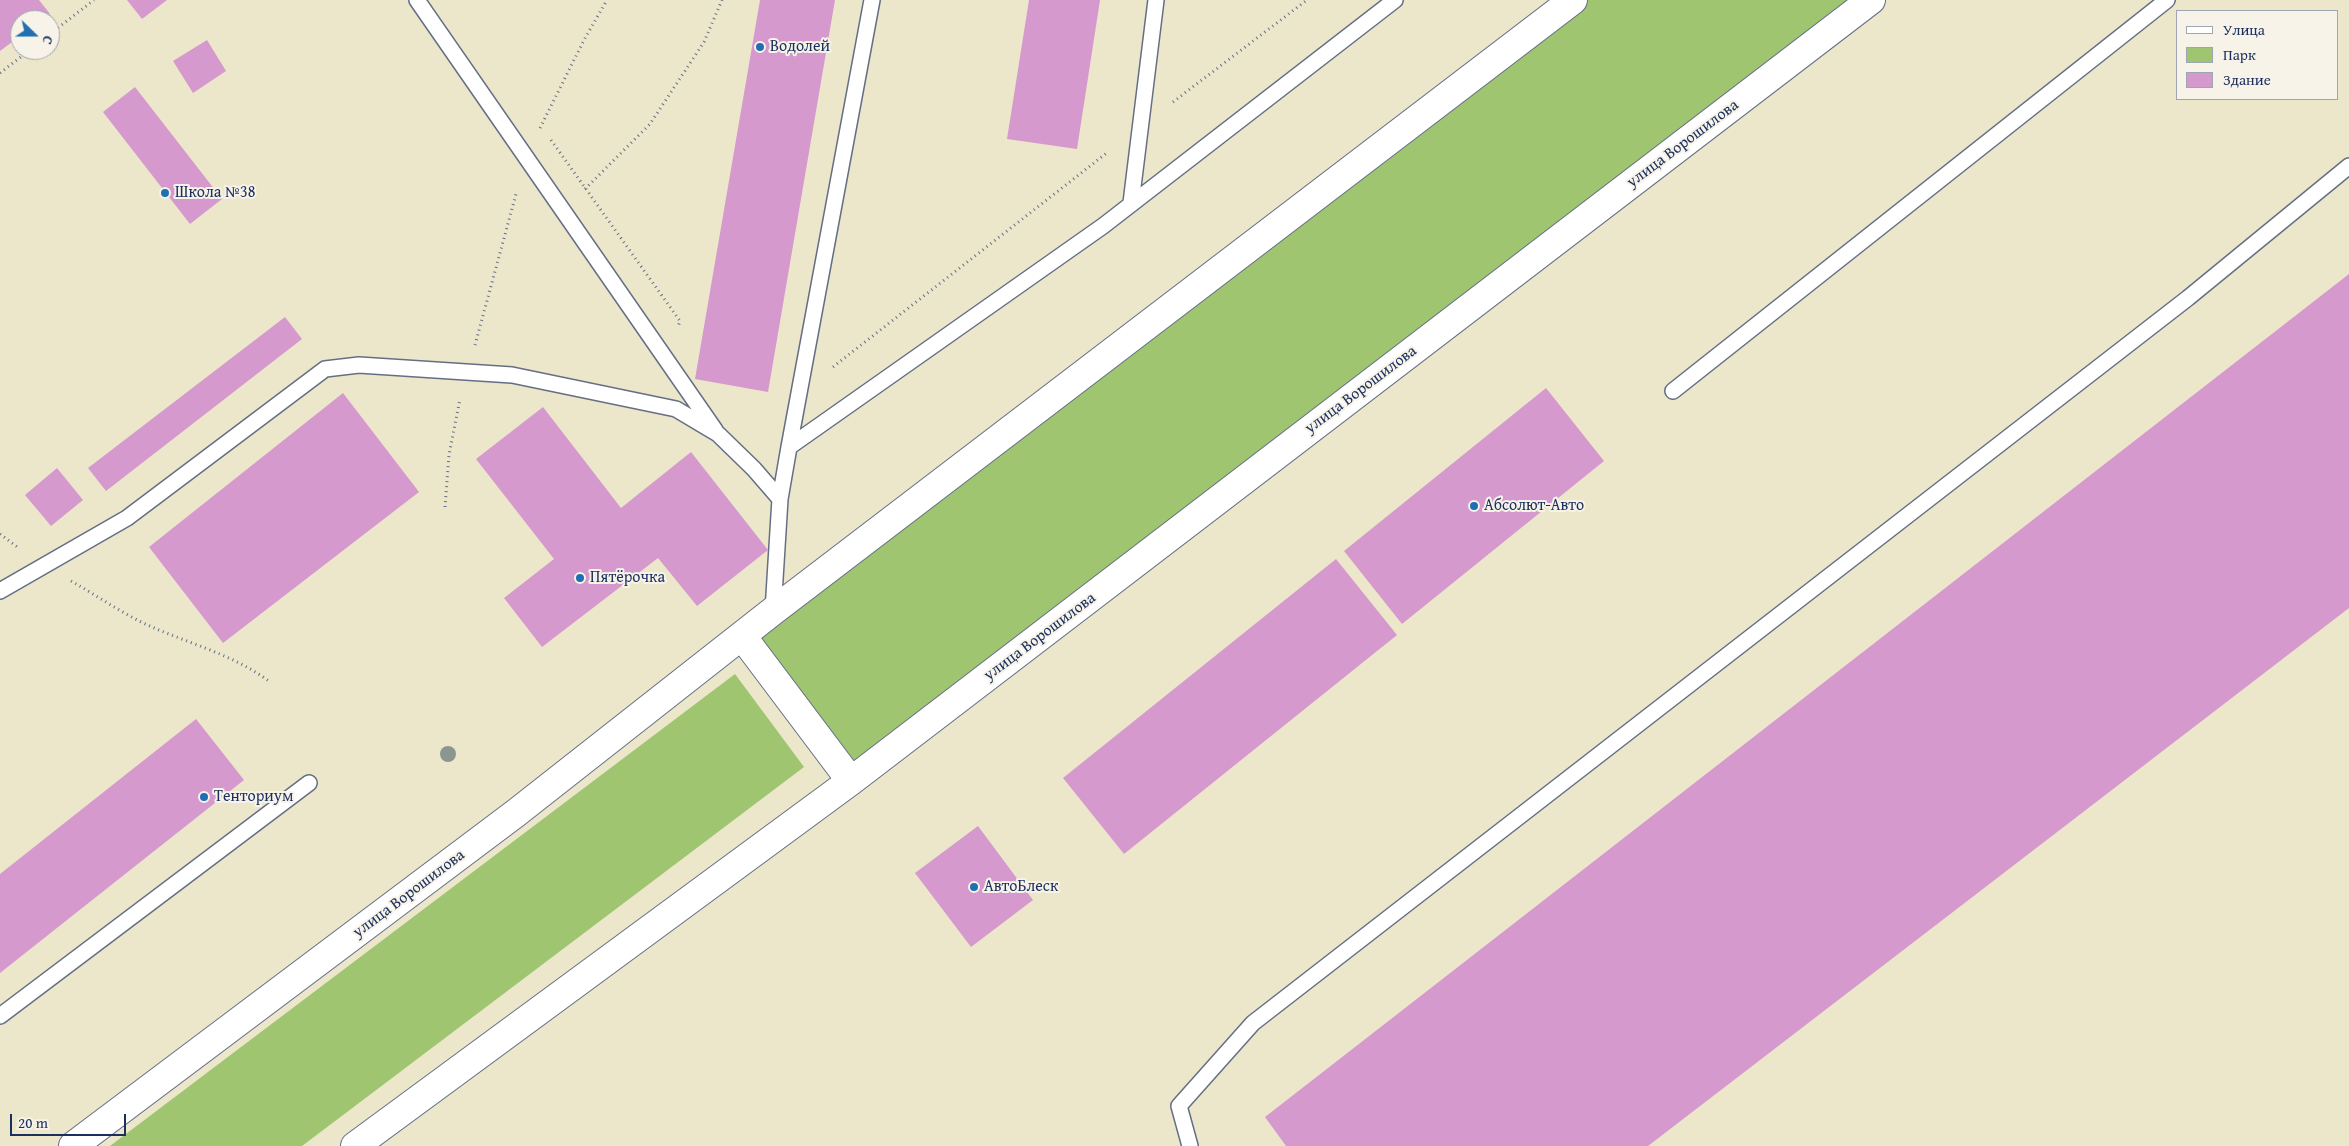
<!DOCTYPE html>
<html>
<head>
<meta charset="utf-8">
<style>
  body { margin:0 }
  #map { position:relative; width:2349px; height:1146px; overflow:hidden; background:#ece6cb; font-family:"Gentium Book Plus",serif }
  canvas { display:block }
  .legend { position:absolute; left:2176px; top:10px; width:162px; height:90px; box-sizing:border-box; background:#f7f3e8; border:1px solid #9fa5b1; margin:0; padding:6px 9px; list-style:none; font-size:15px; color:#1b2f5e }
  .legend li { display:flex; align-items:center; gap:10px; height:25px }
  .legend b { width:25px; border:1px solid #9fa5b1 }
  .north { position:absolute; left:10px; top:10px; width:50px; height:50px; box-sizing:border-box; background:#f7f3e8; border:1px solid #9fa5b1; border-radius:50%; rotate:112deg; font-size:14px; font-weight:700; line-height:20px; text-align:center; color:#1b2f5e }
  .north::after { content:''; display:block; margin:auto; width:18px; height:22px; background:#1f6fb2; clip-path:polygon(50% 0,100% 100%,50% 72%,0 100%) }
  .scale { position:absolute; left:10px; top:1114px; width:116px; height:22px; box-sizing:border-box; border:2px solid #1b2f5e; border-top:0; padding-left:6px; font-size:15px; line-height:18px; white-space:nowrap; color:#1b2f5e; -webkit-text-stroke:4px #f7f3e8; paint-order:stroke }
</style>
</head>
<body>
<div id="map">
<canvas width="2349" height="1146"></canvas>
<ul class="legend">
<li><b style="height:6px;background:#fff"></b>Улица</li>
<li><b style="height:14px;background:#9fc570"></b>Парк</li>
<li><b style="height:14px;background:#d599ce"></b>Здание</li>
</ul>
<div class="north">С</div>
<div class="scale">20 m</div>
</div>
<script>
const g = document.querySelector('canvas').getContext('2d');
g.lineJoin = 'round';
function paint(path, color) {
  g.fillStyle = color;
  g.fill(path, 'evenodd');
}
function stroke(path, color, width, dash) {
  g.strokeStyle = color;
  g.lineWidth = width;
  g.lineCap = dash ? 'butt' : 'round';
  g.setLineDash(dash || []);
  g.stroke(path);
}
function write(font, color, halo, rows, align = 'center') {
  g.font = font + ' "Gentium Book Plus",serif';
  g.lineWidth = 4;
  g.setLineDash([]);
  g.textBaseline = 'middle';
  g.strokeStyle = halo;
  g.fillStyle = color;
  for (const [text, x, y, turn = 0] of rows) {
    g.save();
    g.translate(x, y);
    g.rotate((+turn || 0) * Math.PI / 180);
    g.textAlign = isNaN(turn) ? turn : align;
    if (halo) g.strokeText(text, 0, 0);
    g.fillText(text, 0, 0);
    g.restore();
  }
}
paint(new Path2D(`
  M1573,0H1871L851,781L742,636Z
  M735,674L804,767L302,1146H110Z`), '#9fc570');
paint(new Path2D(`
  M0,0H39L50,14L42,20H20V36L0,51Z
  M127,0H167L142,19Z
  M760,0H835L768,392L695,379Z
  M1029,0H1100L1077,149L1007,139Z
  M207,40L226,71L193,93L173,61Z
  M135,87L222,199L190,224L103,112Z
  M2349,274V608L1648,1146H1286L1265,1117Z
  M285,317L302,339L106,491L88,468Z
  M1546,388L1604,461L1402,624L1344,551Z
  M343,393L419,492L223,643L149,547Z
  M543,407L621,508L691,452L768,550L697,606L658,558L542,647L504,598L554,559L476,459Z
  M57,468L83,500L51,526L25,495Z
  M1336,559L1397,635L1124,854L1063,778Z
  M196,719L244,780L0,973V874Z
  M978,826L1033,900L971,947L915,873Z`), '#d599ce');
const lane = new Path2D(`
  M417,0L715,430
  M1131,203L1156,0
  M1673,391L2167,0
  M789,447L872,0
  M0,591L127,518L325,369L359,365L512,375L676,409L718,434L754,469L780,499
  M773,611L780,499L789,447L1103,226L1395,0
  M0,1016L309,783
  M1190,1146L1179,1106L1253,1023L2188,298L2349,166`);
const secondary = new Path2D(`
  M742,636L851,781
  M73,1146L516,813L773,611L1573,0
  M355,1146L851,781L1871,0`);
stroke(lane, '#646f84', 18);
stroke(secondary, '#646f84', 30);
stroke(new Path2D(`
  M50,34L94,0
  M0,73L30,50
  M1173,102L1307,0
  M540,128L584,40L607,0
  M551,140L680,321L678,327
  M585,189L650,124L704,42L722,0
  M475,345L516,194
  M833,367L1108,152
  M445,507L449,455L460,399
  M0,534L20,549
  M71,581C98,596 124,615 152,627C191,644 236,656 270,682`), '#646f84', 3, [1, 4]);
stroke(lane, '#fff', 15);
stroke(secondary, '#fff', 28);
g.fillStyle = '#8b9691';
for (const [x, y] of [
  [448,754]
]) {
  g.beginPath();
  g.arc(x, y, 8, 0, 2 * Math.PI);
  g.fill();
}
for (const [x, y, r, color] of [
  [760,47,5,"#1f6fb2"],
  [165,193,5,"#1f6fb2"],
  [1474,506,5,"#1f6fb2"],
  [580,578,5,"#1f6fb2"],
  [204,797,5,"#1f6fb2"],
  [974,887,5,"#1f6fb2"]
]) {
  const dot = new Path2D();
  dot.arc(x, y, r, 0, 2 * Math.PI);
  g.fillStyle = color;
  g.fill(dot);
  stroke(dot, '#f7f3e8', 2);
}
write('16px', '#1b2f5e', '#f7f3e8', [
  ["Водолей",770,47],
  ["Школа №38",175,193],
  ["Абсолют-Авто",1484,506],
  ["Пятёрочка",590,578],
  ["Тенториум",214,797],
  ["АвтоБлеск",984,887]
], 'left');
write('16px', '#1b2f5e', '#f7f3e8', [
  ["улица Ворошилова",1683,144,-37],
  ["улица Ворошилова",1361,390,-37],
  ["улица Ворошилова",1040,637,-37],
  ["улица Ворошилова",409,894,-37]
]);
</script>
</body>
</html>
